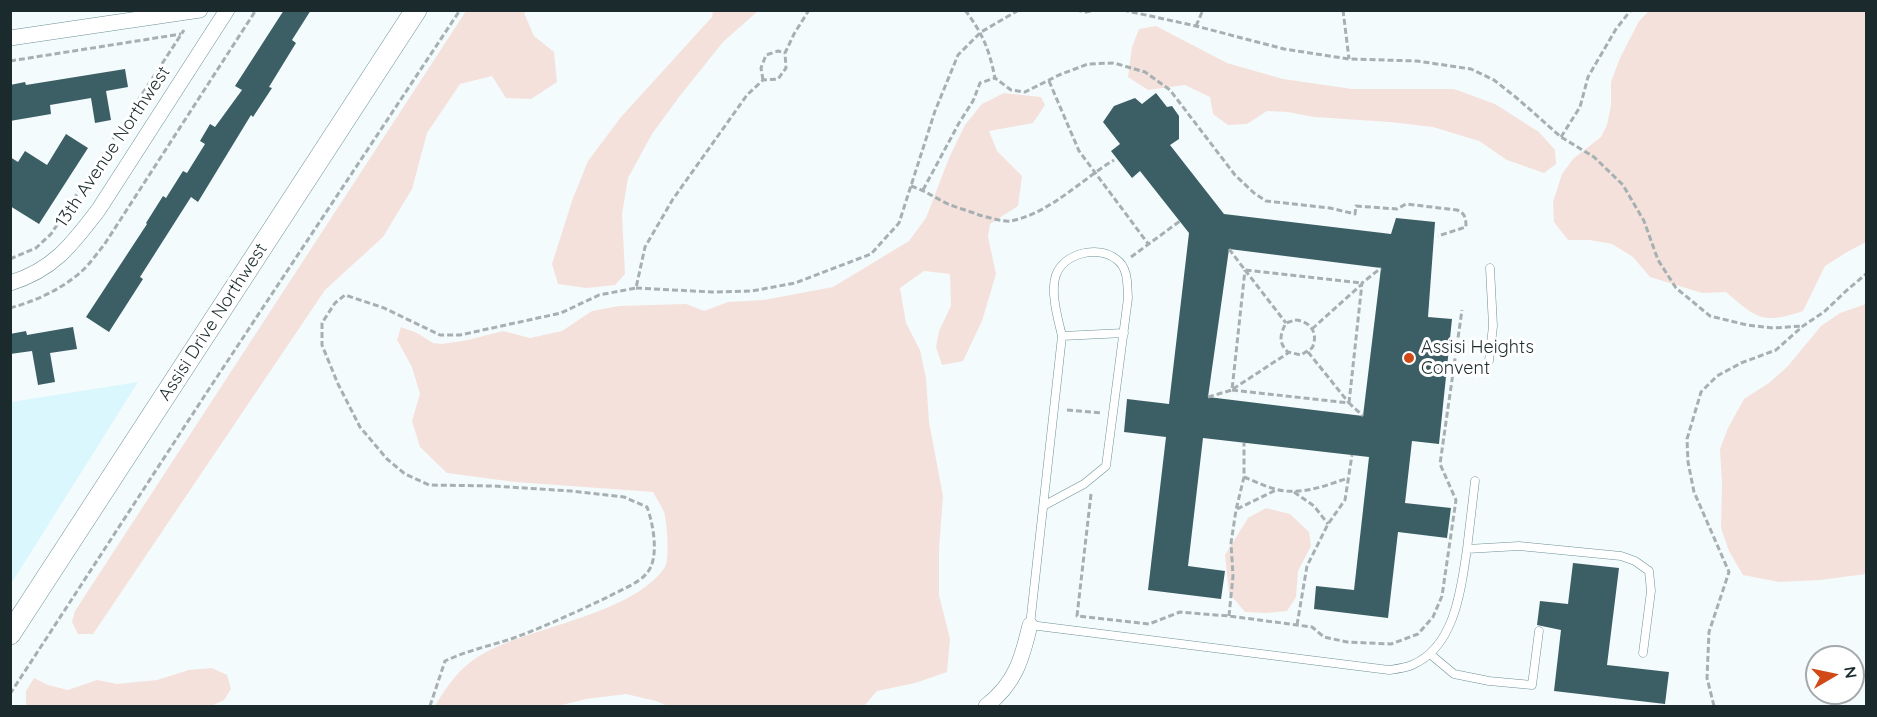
<!DOCTYPE html>
<html>
<head>
<meta charset="utf-8">
<style>
  body { margin:0 }
  #map { position:relative; width:1877px; height:717px; overflow:hidden; background:#f4fbfd; font-family:Quicksand,sans-serif }
  canvas { display:block }
  .frame { position:absolute; inset:0; border:12px solid #1b2a2d; pointer-events:none }
  .north { position:absolute; left:1805px; top:645px; width:60px; height:60px; box-sizing:border-box; background:#fff; border:2px solid #a4aaab; border-radius:50%; rotate:81deg; font-size:16px; font-weight:700; line-height:24px; text-align:center; color:#1b2a2d }
  .north::after { content:''; display:block; margin:auto; width:21px; height:27px; background:#d04916; clip-path:polygon(50% 0,100% 100%,50% 72%,0 100%) }
</style>
</head>
<body>
<div id="map">
<canvas width="1877" height="717"></canvas>
<div class="frame"></div>
<div class="north">N</div>
</div>
<script>
const g = document.querySelector('canvas').getContext('2d');
g.lineJoin = 'round';
function paint(path, color) {
  g.fillStyle = color;
  g.fill(path, 'evenodd');
}
function stroke(path, color, width, dash) {
  g.strokeStyle = color;
  g.lineWidth = width;
  g.lineCap = dash ? 'butt' : 'round';
  g.setLineDash(dash || []);
  g.stroke(path);
}
function write(font, color, halo, rows, align = 'center') {
  g.font = font + ' Quicksand,sans-serif';
  g.lineWidth = 6;
  g.setLineDash([]);
  g.textBaseline = 'middle';
  g.strokeStyle = halo;
  g.fillStyle = color;
  for (const [text, x, y, turn = 0] of rows) {
    g.save();
    g.translate(x, y);
    g.rotate((+turn || 0) * Math.PI / 180);
    g.textAlign = isNaN(turn) ? turn : align;
    if (halo) g.strokeText(text, 0, 0);
    g.fillText(text, 0, 0);
    g.restore();
  }
}
paint(new Path2D(`
  M138,382L11,584V402Z`), '#daf7fd');
paint(new Path2D(`
  M1650,10L1866,11V242L1847,252L1825,266L1803,311C1763,325 1756,318 1726,292L1702,293L1650,277L1633,257L1612,244L1590,240H1568L1554,222L1553,202L1562,174L1573,159L1601,137L1607,125L1611,105V82L1620,58L1639,21Z
  M466,11H526L524,13L534,36L554,52L557,82L531,99L506,98L492,76L460,84L427,133L412,189L383,237L325,290L93,634H78L72,622L75,611Z
  M713,11H758L723,42L679,97L652,134L628,178L622,214L625,274L615,285L586,288L558,284L552,264L573,198L588,161L621,117L712,17Z
  M1156,26L1227,63L1283,79L1352,89H1454L1495,104L1539,132L1555,150L1556,164L1544,173L1507,160L1479,141L1433,127L1390,122L1314,117L1288,112L1267,111L1247,124L1228,125L1213,114L1210,97L1185,85L1148,90L1128,77L1132,47L1139,29Z
  M1004,93L1041,97L1045,105L1033,123L989,131L997,151L1022,176L1018,206L990,224L988,237L996,274L982,321L963,361L942,365L936,347L939,331L951,306L950,274L924,271L900,288L906,323L920,350L926,378L929,422L943,496L939,549V595L950,639L947,672L915,683L877,691L864,706H668L656,701L626,694L586,699L558,706H435C449,683 462,664 488,651C537,626 634,613 665,567C670,558 667,523 664,512C661,505 656,498 653,492L515,482L447,473L420,447L412,421L420,394L412,367L397,340L401,327L417,333L433,343L442,344L468,340L503,331L530,338L562,331L592,311L619,306L686,304L704,311L728,302L764,300L833,287L909,241L926,218L949,158L965,125L982,104Z
  M1866,304V574L1820,580L1779,582L1743,575L1729,551L1721,528L1722,484L1720,449L1728,428L1744,399L1769,383L1788,366L1821,326L1840,313Z
  M1266,508L1290,514L1309,532L1311,546L1298,571L1296,597L1287,611L1267,613L1245,612L1229,593L1225,555L1248,518Z
  M212,668L227,675L231,689L224,700L211,706H26V691L34,678L48,685L68,690L97,680L117,684L157,680L189,670Z`), '#f5e1db');
paint(new Path2D(`
  M284,10H311L292,40L296,43L269,87L272,88L253,117L251,115L198,202L191,197L140,277L143,279L109,332L86,317L147,224L146,223L163,196L166,198L183,171L187,173L205,144L200,141L210,124L215,127L242,90L235,86Z
  M125,69L128,87L106,91L111,120L95,123L91,98L50,105L51,114L10,121V85L25,82L26,85Z
  M1156,93L1167,107L1172,106L1179,116V139L1170,145L1224,214L1391,234L1396,218L1435,222L1428,317L1452,319L1439,444L1412,441L1405,503L1451,508L1447,538L1398,532L1388,618L1314,609L1316,586L1354,590L1369,457L1203,438L1188,566L1225,571L1221,599L1148,590L1166,437L1124,432L1127,399L1169,404L1189,233L1140,171L1132,178L1111,151L1120,144L1103,122L1114,106L1135,98L1142,104ZM1229,249L1381,268L1363,416L1208,397Z
  M66,134L88,148L39,224L10,206V157L18,162L25,151L47,165Z
  M73,327L77,349L50,353L55,382L38,385L32,351L10,354V334L26,331L27,335Z
  M1573,563L1619,568L1607,665L1669,672L1665,704L1554,691L1561,630L1537,625L1540,601L1568,604Z`), '#3c5f66');
const lane = new Path2D(`
  M1062,336L1124,333
  M1489,361L1493,326L1490,268
  M1475,481L1467,549L1519,546L1621,556L1635,561L1649,571L1651,591L1643,653
  M1045,505L1084,484L1106,466L1128,298C1127,285 1129,268 1116,259C1098,245 1064,253 1056,275C1050,292 1058,319 1062,336L1030,625L1389,670C1396,669 1405,668 1412,665C1455,647 1461,589 1467,549
  M1430,654L1454,674L1489,681L1532,685L1539,631`);
const street = new Path2D(`
  M10,38L200,10
  M10,283C54,270 73,243 99,209L227,10
  M986,706C1015,684 1022,659 1030,625`);
const secondary = new Path2D(`
  M10,634L416,10`);
stroke(lane, '#6c9197', 9);
stroke(street, '#6c9197', 16);
stroke(secondary, '#6c9197', 22);
stroke(new Path2D(`
  M965,10C983,34 989,49 995,78L1011,90L1025,92L1059,75L1088,64L1114,63L1145,72L1170,90L1235,175L1254,193L1266,201L1330,208L1355,214L1356,206L1397,209L1406,204L1457,210C1465,213 1466,218 1466,227L1438,236
  M1076,10L1086,12L1095,10
  M1123,10L1196,26L1284,49L1349,59L1417,61L1471,69L1494,80L1518,99L1561,137L1594,157L1623,185L1644,221L1658,260L1676,288L1710,316L1747,325L1773,328L1803,326
  M1343,10L1349,59
  M10,11L16,10
  M1196,26L1203,10
  M10,61L181,34
  M763,80L761,68L766,55L778,51L785,53
  M1049,81L1079,151L1149,245
  M1561,137L1580,107L1588,77L1616,29L1631,10
  M911,186C924,190 935,198 948,204C958,208 969,211 979,215C988,217 1002,222 1011,221C1050,213 1081,180 1114,160
  M923,190L959,123L973,101L980,83L995,78
  M1229,249L1245,270L1362,283
  M1131,257L1180,221
  M10,259L36,248L51,234L184,30
  M1245,270L1286,323
  M636,288L712,292L752,291L795,283L871,254L899,223L935,111L958,55L981,32L1019,10
  M10,308C36,301 62,289 82,271C90,264 97,253 104,245L256,10
  M1295,320C1311,321 1319,334 1312,348L1301,355L1288,352C1278,343 1280,334 1286,323Z
  M1312,329L1361,285
  M1308,352L1349,403
  M1233,389L1288,353
  M1232,390L1349,403L1363,416
  M1208,397L1232,390L1245,270
  M1349,403L1362,283L1381,268
  M1067,410L1102,413
  M1244,477C1254,481 1264,486 1275,489C1299,496 1325,486 1348,478
  M1294,492L1314,506L1328,524
  M1091,494L1077,616L1149,624L1180,612L1229,616L1312,627L1324,637L1347,642L1391,644L1418,634L1433,617L1442,596L1456,500L1440,464L1462,310
  M1237,509L1276,490
  M1229,616L1233,576L1231,543L1236,510L1244,477V443
  M1297,625L1307,566L1328,524L1345,500L1352,455
  M10,694L209,389L460,10
  M430,706L445,661C466,651 489,646 511,639C544,627 576,612 608,597C620,590 638,584 647,573C660,558 653,523 647,507L624,497L571,491L493,486L429,485L405,474L387,459L360,427L338,384L322,345V323L335,303L345,295L384,308L440,335H460L561,313L599,295L636,288L645,247L673,199L747,95L763,80L778,79L786,68L785,53L794,34L809,10
  M1714,706L1707,678L1709,632L1729,572L1694,492L1688,462L1687,439L1701,392L1717,376L1741,363L1776,350L1803,326L1824,312L1846,291L1866,274`), '#a6b0b2', 3, [6, 3]);
stroke(lane, '#fff', 8);
stroke(street, '#fff', 15);
stroke(secondary, '#fff', 21);
for (const [x, y, r, color] of [
  [1409,358,6,"#d04916"]
]) {
  const dot = new Path2D();
  dot.arc(x, y, r, 0, 2 * Math.PI);
  g.fillStyle = color;
  g.fill(dot);
  stroke(dot, '#fff', 2);
}
write('18px', '#1b2a2d', '#fff', [
  ["13th Avenue Northwest",113,147,-56],
  ["Assisi Drive Northwest",213,322,-57]
]);
write('18px', '#1b2a2d', '#fff', [
  ["Assisi Heights",1421,348],
  ["Convent",1421,369]
], 'left');
</script>
</body>
</html>
